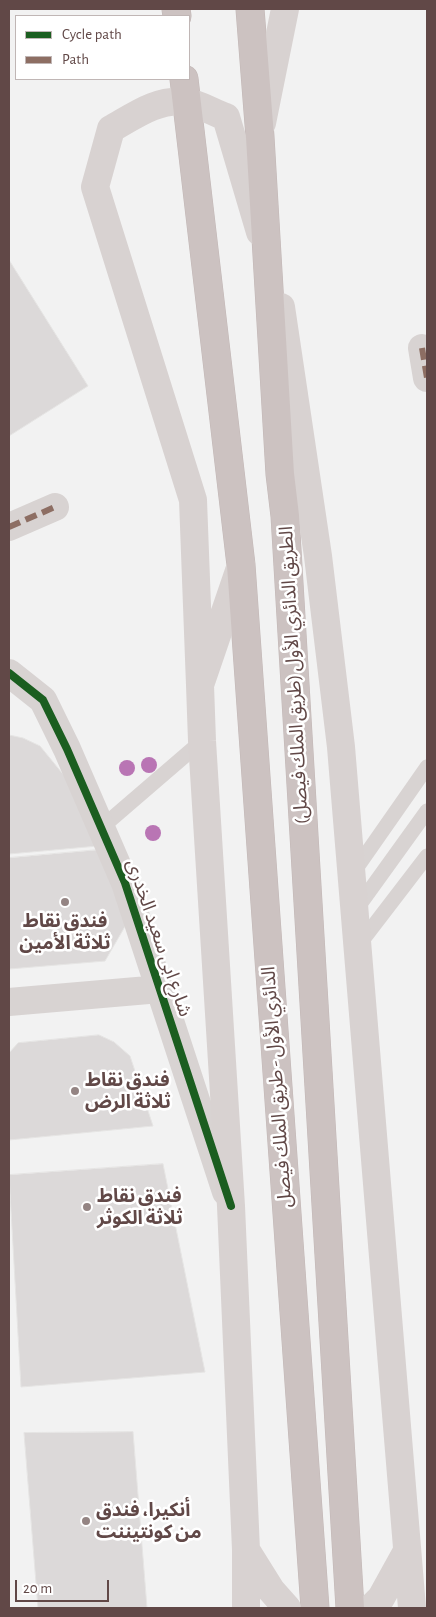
<!DOCTYPE html>
<html>
<head>
<meta charset="utf-8">
<style>
  body { margin:0 }
  #map { position:relative; width:436px; height:1617px; overflow:hidden; background:#f2f2f2; font-family:"Alegreya Sans",sans-serif }
  canvas { display:block }
  .frame { position:absolute; inset:0; border:10px solid #614847; pointer-events:none }
  .legend { position:absolute; left:15px; top:15px; width:175px; height:65px; box-sizing:border-box; background:#fff; border:1px solid #c0b6b5; margin:0; padding:6px 9px; list-style:none; font-size:15px; color:#614847 }
  .legend li { display:flex; align-items:center; gap:10px; height:25px }
  .legend b { width:25px; border:1px solid #c0b6b5 }
  .scale { position:absolute; left:15px; top:1580px; width:94px; height:22px; box-sizing:border-box; border:2px solid #614847; border-top:0; padding-left:6px; font-size:15px; line-height:18px; white-space:nowrap; color:#614847; -webkit-text-stroke:4px #fff; paint-order:stroke }
</style>
</head>
<body>
<div id="map">
<canvas width="436" height="1617"></canvas>
<div class="frame"></div>
<ul class="legend">
<li><b style="height:6px;background:#1b5e20"></b>Cycle path</li>
<li><b style="height:6px;background:#8d6e63"></b>Path</li>
</ul>
<div class="scale">20 m</div>
</div>
<script>
const g = document.querySelector('canvas').getContext('2d');
g.lineJoin = 'round';
function paint(path, color) {
  g.fillStyle = color;
  g.fill(path, 'evenodd');
}
function stroke(path, color, width, dash) {
  g.strokeStyle = color;
  g.lineWidth = width;
  g.lineCap = dash ? 'butt' : 'round';
  g.setLineDash(dash || []);
  g.stroke(path);
}
function write(font, color, halo, rows, align = 'center') {
  g.font = font + ' "Alegreya Sans","Noto Sans Arabic",sans-serif';
  g.lineWidth = 5;
  g.setLineDash([]);
  g.textBaseline = 'middle';
  g.strokeStyle = halo;
  g.fillStyle = color;
  for (const [text, x, y, turn = 0] of rows) {
    g.save();
    g.translate(x, y);
    g.rotate((+turn || 0) * Math.PI / 180);
    g.textAlign = isNaN(turn) ? turn : align;
    if (halo) g.strokeText(text, 0, 0);
    g.fillText(text, 0, 0);
    g.restore();
  }
}
const building = new Path2D(`
  M9,260L88,386L9,436Z
  M9,735L23,738L40,746L67,779L98,846L9,854Z
  M98,850L127,923L105,961L9,969V858Z
  M99,1035L114,1042L130,1056L153,1126L9,1140V1053L18,1043Z
  M163,1164L205,1372L21,1387L9,1175Z
  M133,1432L147,1608H38L24,1433Z`);
paint(building, '#dcd9d9');
stroke(building, '#e5e4e3', 1);
const highway = new Path2D(`
  M176,9L177,16
  M250,9L260,137L280,474L285,516L350,1608
  M184,79L241,565L315,1608`);
stroke(highway, '#c2b7b6', 29);
stroke(new Path2D(`
  M101,828L202,741
  M353,873L427,767
  M355,911L427,811
  M358,946L427,856`), '#d8d3d2', 15);
stroke(new Path2D(`
  M422,348L427,378
  M9,527L55,507
  M9,673L43,700L67,749L125,883L226,1192
  M9,1002L160,989`), '#d8d3d2', 28);
stroke(new Path2D(`
  M262,123L285,9
  M281,307L318,556L341,747L412,1608
  M241,565L200,685L202,741L231,1206L246,1550V1608
  M200,685L193,500L95,187L111,129C134,116 158,98 186,102C198,103 214,113 226,117L260,232
  M246,1550L271,1590L287,1608
  M371,1608L381,1598L407,1551`), '#d8d2d1', 28);
stroke(highway, '#ccc2c1', 28);
stroke(new Path2D(`
  M422,348L427,378
  M9,527L55,507`), '#8d6e63', 6, [12, 6]);
stroke(new Path2D(`
  M9,673L43,700L67,749L125,883L231,1206`), '#1b5e20', 8);
g.fillStyle = '#b975b4';
for (const [x, y] of [
  [149,765],
  [127,768],
  [153,833]
]) {
  g.beginPath();
  g.arc(x, y, 8, 0, 2 * Math.PI);
  g.fill();
}
for (const [x, y, r, color] of [
  [65,902,5,"#948483"],
  [75,1091,5,"#948483"],
  [87,1207,5,"#948483"],
  [86,1521,5,"#948483"]
]) {
  const dot = new Path2D();
  dot.arc(x, y, r, 0, 2 * Math.PI);
  g.fillStyle = color;
  g.fill(dot);
  stroke(dot, '#fff', 2);
}
write('19px', '#614847', '#fff', [
  ["الطريق الدائري الأول (طريق الملك فيصل)",294,675,-93],
  ["شارع ابى سعيد الخدرى",159,938,71],
  ["الدائري الأول - طريق الملك فيصل",277,1087,-94]
]);
write('bold 19px', '#614847', '#fff', [
  ["فندق نقاط",65,921,"center"],
  ["ثلاثة الأمين",65,943,"center"],
  ["فندق نقاط",85,1080],
  ["ثلاثة الرض",85,1102],
  ["فندق نقاط",97,1196],
  ["ثلاثة الكوثر",97,1218],
  ["أنكيرا، فندق",96,1510],
  ["من كونتيننت",96,1532]
], 'left');
</script>
</body>
</html>
